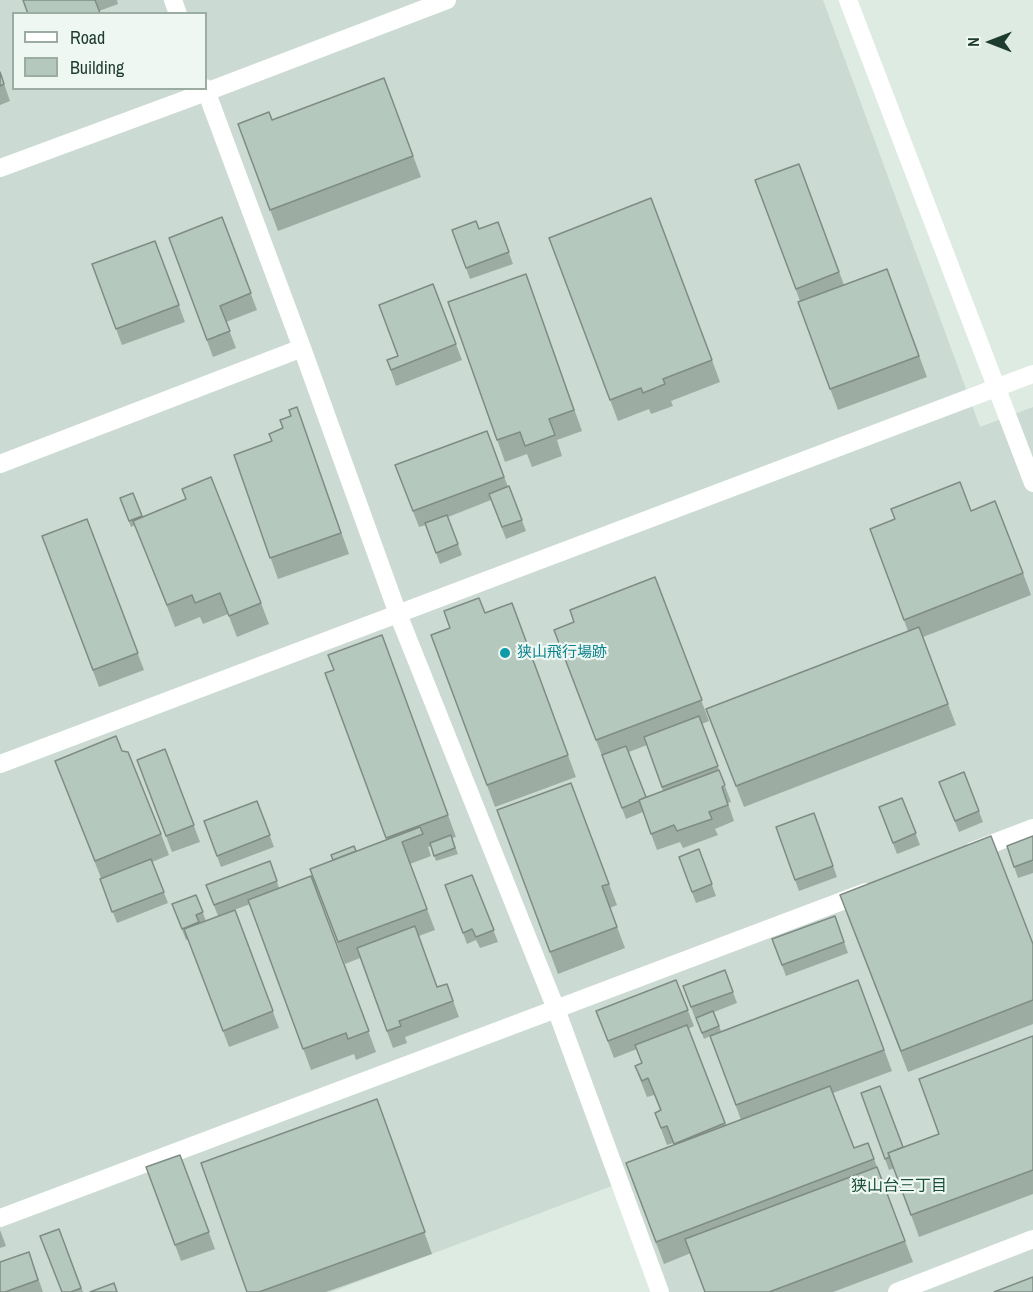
<!DOCTYPE html>
<html>
<head>
<meta charset="utf-8">
<style>
  body { margin:0 }
  #map { position:relative; width:1033px; height:1292px; overflow:hidden; background:#ddebe3; font-family:"Archivo Narrow",sans-serif }
  canvas { display:block }
  .legend { position:absolute; left:12px; top:12px; width:195px; height:78px; box-sizing:border-box; background:#eef7f1; border:2px solid #9baca3; margin:0; padding:8px 10px; list-style:none; font-size:18px; color:#1e3b2f }
  .legend li { display:flex; align-items:center; gap:12px; height:30px }
  .legend b { width:30px; border:2px solid #9baca3 }
  .north { position:absolute; left:961px; top:12px; width:60px; height:60px; -webkit-text-stroke:4px #eef7f1; paint-order:stroke; rotate:270deg; font-size:16px; font-weight:700; line-height:24px; text-align:center; color:#1e3b2f }
  .north::after { content:''; display:block; margin:auto; width:21px; height:27px; background:#1e3b2f; clip-path:polygon(50% 0,100% 100%,50% 72%,0 100%) }
</style>
</head>
<body>
<div id="map">
<canvas width="1033" height="1292"></canvas>
<ul class="legend">
<li><b style="height:8px;background:#fff"></b>Road</li>
<li><b style="height:16px;background:#b5c8be"></b>Building</li>
</ul>
<div class="north">N</div>
</div>
<script>
const g = document.querySelector('canvas').getContext('2d');
g.lineJoin = 'round';
function paint(path, color) {
  g.fillStyle = color;
  g.fill(path, 'evenodd');
}
function stroke(path, color, width, dash) {
  g.strokeStyle = color;
  g.lineWidth = width;
  g.lineCap = dash ? 'butt' : 'round';
  g.setLineDash(dash || []);
  g.stroke(path);
}
function write(font, color, halo, rows, align = 'center') {
  g.font = font + ' "Archivo Narrow","Noto Sans JP",sans-serif';
  g.lineWidth = 4.5;
  g.setLineDash([]);
  g.textBaseline = 'middle';
  g.strokeStyle = halo;
  g.fillStyle = color;
  for (const [text, x, y, turn = 0] of rows) {
    g.save();
    g.translate(x, y);
    g.rotate((+turn || 0) * Math.PI / 180);
    g.textAlign = isNaN(turn) ? turn : align;
    if (halo) g.strokeText(text, 0, 0);
    g.fillText(text, 0, 0);
    g.restore();
  }
}
paint(new Path2D(`
  M0,0H823L980,427L1033,407V1292H668L625,1181L331,1292H0ZM14,14H206V88H14Z`), '#cbdad2');
stroke(new Path2D(`
  M173,0L178,14
  M205,88L302,348L398,614L556,1009L660,1292
  M0,168L206,92
  M0,464L302,348
  M0,1218L556,1009
  M897,1292L1033,1239`), '#fff', 18);
stroke(new Path2D(`
  M848,0L1033,483
  M206,92L447,0
  M0,764L1033,374
  M973,851L1033,828
  M556,1009L866,892`), '#fff', 18);
paint(new Path2D(`
  M22,0H117L118,4L99,11Z
  M0,72L10,101L0,105Z
  M384,78L421,177L278,231L238,124L272,120Z
  M799,164L844,285L887,269L927,377L838,410L798,302L800,301L755,180Z
  M222,217L257,310L226,322L236,348L213,357L169,238Z
  M498,222L513,264L470,279L452,230L479,229Z
  M549,238L712,360L720,382L671,401L673,406L651,414L649,409L618,421Z
  M155,241L185,322L122,345L92,264Z
  M526,274L582,431L557,440L562,456L532,467L527,454L505,462L448,302Z
  M433,284L462,360L396,386L387,360L398,356Z
  M297,407L349,554L278,579L234,455L272,441L283,428Z
  M487,431L508,487L509,486L526,531L506,539L491,500L448,517L462,555L440,564L426,525L419,527L395,465Z
  M133,493L143,517L261,603L269,624L237,637L228,614L203,624L200,617L175,627L135,525L131,527L120,498Z
  M971,511L1023,573L1031,595L923,637L956,725L744,807L706,709L908,631L870,529Z
  M87,519L144,670L99,687L42,536Z
  M655,577L709,721L702,724L731,802L728,803L734,821L715,829L718,835L683,848L680,842L657,850L643,812L626,819L554,630L574,622ZM647,745L663,791L646,797L629,752Z
  M512,603L576,777L495,807L431,635Z
  M382,635L456,837L452,838L458,854L436,861L431,846L428,847L431,856L410,864L435,930L419,936L437,987L447,984L459,1017L405,1037L407,1043L393,1048L360,958L345,964L310,869L387,840L325,673L334,670Z
  M165,749L200,842L172,852L137,760Z
  M122,751L161,834L169,855L152,862L168,903L117,923L100,879L101,878L55,761Z
  M964,772L983,822L959,832L939,782Z
  M571,783L617,905L610,908L625,948L558,974L497,810Z
  M902,798L920,845L897,854L879,807Z
  M257,801L274,847L221,867L204,821Z
  M814,813L837,877L799,891L776,827Z
  M1033,836V873L1018,878L1007,846Z
  M699,849L716,896L696,903L679,857Z
  M270,861L279,888L311,876L376,1052L356,1060L354,1054L311,1070L250,904L218,916L206,885Z
  M472,875L498,942L480,948L476,940L467,944L445,885Z
  M196,895L206,921L235,910L279,1028L229,1047L188,939L186,940L172,904Z
  M835,916L848,953L786,976L772,939Z
  M848,916L1033,944V1024L908,1072Z
  M725,970L737,1003L714,1012L721,1031L858,980L892,1071L833,1093L854,1148L868,1143L913,1262L833,1292H705L691,1253L664,1264L634,1185L674,1145L673,1143L667,1145L655,1113L660,1110L654,1095L647,1097L641,1082L635,1066L642,1063L637,1049L614,1058L596,1011L676,980L694,1026L688,1029L726,1125L741,1120L710,1036L704,1039L696,1018H695L683,986Z
  M1033,1036V1194L919,1237L894,1168L889,1170L861,1093L903,1147L939,1134Z
  M377,1099L432,1254L326,1292H247Z
  M180,1155L215,1249L181,1261L146,1167Z
  M59,1229L83,1292H61Z
  M0,1230L6,1246L0,1248Z
  M29,1252L43,1292H0Z`), '#9caca3');
const building = new Path2D(`
  M23,0H95L100,13L28,14Z
  M0,72L4,84L0,86Z
  M384,78L413,156L270,210L238,124L269,112L272,120Z
  M799,164L839,272L796,289L755,180Z
  M651,198L712,360L663,379L665,384L643,393L641,388L610,400L549,238Z
  M222,217L251,293L220,306L230,331L207,340L169,238Z
  M476,221L479,229L498,222L509,252L466,268L452,230Z
  M155,241L179,305L116,329L92,264Z
  M887,269L919,356L830,389L798,302Z
  M526,274L574,410L549,419L555,435L525,446L520,432L497,440L448,302Z
  M433,284L456,344L391,370L387,360L398,356L379,305Z
  M297,407L341,533L270,558L234,455L272,441L269,434L283,428L280,420L291,416L289,410Z
  M487,431L504,477L413,511L395,465Z
  M211,477L261,603L229,616L220,593L195,603L192,595L167,605L133,521L186,499L182,489Z
  M960,482L971,511L995,501L1023,573L904,620L870,529L895,519L891,509Z
  M509,486L522,520L502,527L489,494Z
  M133,493L142,516L129,521L120,498Z
  M447,515L458,544L436,553L425,523Z
  M87,519L138,653L93,670L42,536Z
  M655,577L702,700L596,740L554,630L574,622L570,610Z
  M479,598L485,613L512,603L568,755L487,785L431,635L450,628L444,611Z
  M919,627L948,704L736,786L706,709Z
  M382,635L448,815L386,838L325,673L334,670L328,655Z
  M699,716L718,766L662,787L644,737Z
  M116,736L122,751L128,752L161,834L95,861L55,761Z
  M626,746L646,797L639,800V801L622,808L602,755Z
  M165,749L194,825L166,836L137,760Z
  M719,770L725,785L722,787L728,805L709,812L712,819L677,831L674,825L651,834L639,800Z
  M964,772L979,811L955,821L939,782Z
  M571,783L609,884L602,886L617,927L550,952L497,810Z
  M902,798L916,833L893,843L879,807Z
  M257,801L270,835L217,856L204,821Z
  M814,813L833,866L795,880L776,827Z
  M420,827L423,834L402,842L427,909L338,942L310,869Z
  M451,835L455,848L434,856L430,843Z
  M991,836L1033,944V1000L901,1051L840,895Z
  M1033,836V860L1014,867L1007,846Z
  M354,846L356,851L333,860L331,855Z
  M699,849L712,884L692,892L679,857Z
  M151,859L164,892L112,912L100,879Z
  M270,861L277,881L214,905L206,885Z
  M472,875L494,930L476,937L472,929L463,933L445,885Z
  M311,876L369,1031L348,1039L346,1033L303,1049L248,900Z
  M196,895L203,912L196,915L199,922L182,929L172,904Z
  M235,910L273,1011L223,1031L184,929Z
  M835,916L844,942L782,965L772,939Z
  M415,926L437,987L447,984L453,1001L399,1021L401,1026L387,1031L357,948Z
  M725,970L733,992L691,1007L683,986Z
  M676,980L688,1010L608,1041L596,1011Z
  M858,980L884,1050L736,1105L710,1036Z
  M713,1011L719,1026L702,1033L696,1018Z
  M687,1025L725,1123L674,1144L667,1126L661,1128L655,1113L661,1110L648,1078L642,1081L635,1066L642,1063L635,1045Z
  M1033,1036V1170L911,1215L888,1153L939,1134L919,1079Z
  M830,1086L854,1148L868,1143L874,1159L656,1242L626,1163Z
  M880,1086L903,1147L888,1153L890,1157L885,1159L861,1093Z
  M377,1099L425,1232L259,1292H247L201,1163Z
  M180,1155L209,1232L175,1245L146,1167Z
  M877,1167L905,1241L769,1292H705L685,1239Z
  M59,1229L81,1288L71,1292H62L40,1236Z
  M29,1252L38,1280L5,1292H0V1262Z
  M1033,1277V1292H994Z
  M114,1283L117,1292H90Z`);
paint(building, '#b5c8be');
stroke(building, '#7f8c85', 1.5);
for (const [x, y, r, color] of [
  [505,653,6,"#0f9aa8"]
]) {
  const dot = new Path2D();
  dot.arc(x, y, r, 0, 2 * Math.PI);
  g.fillStyle = color;
  g.fill(dot);
  stroke(dot, '#eef7f1', 2);
}
write('15px', '#0d838f', '#eef7f1', [
  ["狭山飛行場跡",517,653]
], 'left');
write('16px', '#194e3a', '#eef7f1', [
  ["狭山台三丁目",899,1187]
]);
</script>
</body>
</html>
